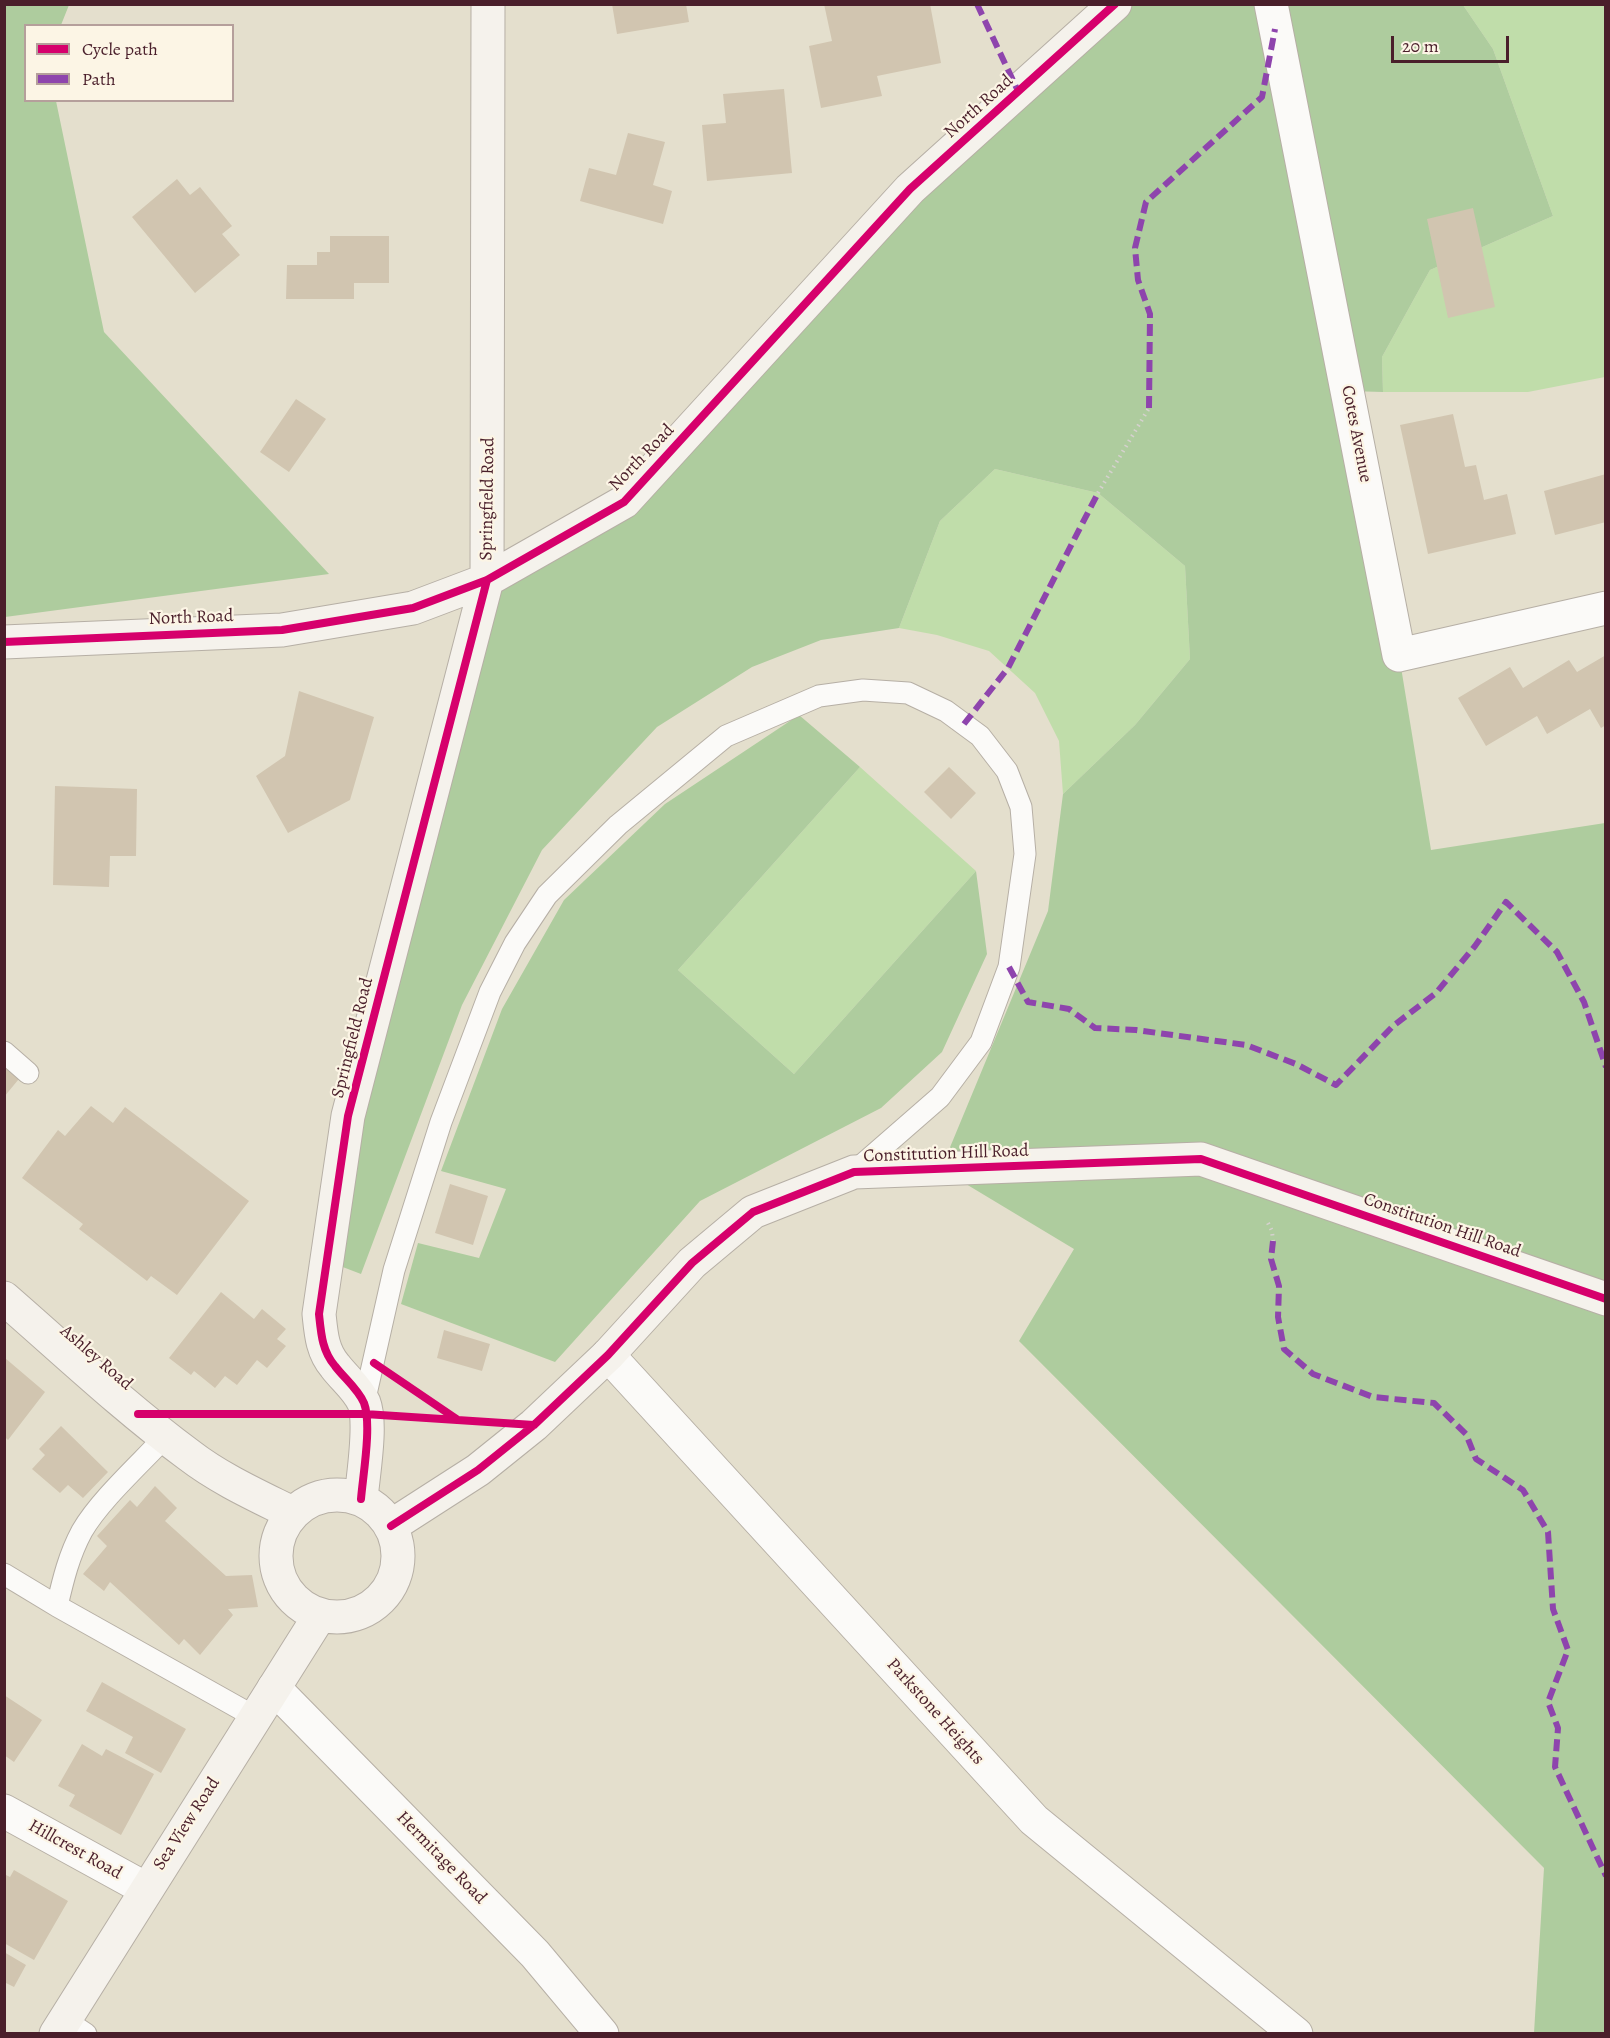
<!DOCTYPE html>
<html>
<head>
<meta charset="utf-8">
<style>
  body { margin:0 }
  #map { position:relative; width:1610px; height:2038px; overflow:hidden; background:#e4dfcd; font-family:Alegreya,serif }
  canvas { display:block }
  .frame { position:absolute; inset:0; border:6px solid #4a1f2b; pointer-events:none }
  .legend { position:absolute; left:24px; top:24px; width:210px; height:78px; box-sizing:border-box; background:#fcf5e5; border:2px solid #b59f9b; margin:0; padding:8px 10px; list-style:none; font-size:18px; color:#4a1f2b }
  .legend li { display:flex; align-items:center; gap:12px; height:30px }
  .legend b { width:30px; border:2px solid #b59f9b }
  .scale { position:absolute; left:1391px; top:36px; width:118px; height:27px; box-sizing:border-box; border:3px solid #4a1f2b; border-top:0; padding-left:8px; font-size:18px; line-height:21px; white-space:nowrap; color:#4a1f2b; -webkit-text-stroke:4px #fcf5e5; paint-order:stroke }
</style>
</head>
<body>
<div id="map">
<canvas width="1610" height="2038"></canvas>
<div class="frame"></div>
<ul class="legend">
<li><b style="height:8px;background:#d6006c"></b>Cycle path</li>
<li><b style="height:8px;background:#8e44ad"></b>Path</li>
</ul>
<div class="scale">20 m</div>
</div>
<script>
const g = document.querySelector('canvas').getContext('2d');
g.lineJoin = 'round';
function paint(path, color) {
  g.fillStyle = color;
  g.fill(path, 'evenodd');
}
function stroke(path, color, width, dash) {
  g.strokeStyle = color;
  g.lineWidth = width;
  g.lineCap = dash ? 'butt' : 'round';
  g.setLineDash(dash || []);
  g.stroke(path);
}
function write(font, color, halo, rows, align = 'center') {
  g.font = font + ' Alegreya,serif';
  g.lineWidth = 4.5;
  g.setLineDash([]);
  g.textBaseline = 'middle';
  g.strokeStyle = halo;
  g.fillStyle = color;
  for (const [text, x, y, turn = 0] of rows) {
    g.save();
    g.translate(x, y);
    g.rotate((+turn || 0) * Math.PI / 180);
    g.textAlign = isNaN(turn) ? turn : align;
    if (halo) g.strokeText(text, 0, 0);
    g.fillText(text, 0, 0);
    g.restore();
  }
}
paint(new Path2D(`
  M1463,5H1605V377L1528,392H1383L1382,357L1430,270L1553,216L1493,49Z
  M995,469L1098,493L1185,566L1190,659L1135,725L1063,794L1059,741L1035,693L989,651L937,635L899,628L940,521Z
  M860,767L976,871L794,1074L678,970Z`), '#c0ddaa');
paint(new Path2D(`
  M4,5H69L61,25L26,26V100L56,101L104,332L329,574L5,617Z
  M1115,5H1463L1493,49L1553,216L1430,270L1382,357L1383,392L1348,391L1399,655L1431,850L1605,823V2033H1534L1544,1868L1019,1341L1074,1249L941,1169L1048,911L1063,794L1135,725L1190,659L1185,566L1098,493L995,469L940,521L899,628L821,640L752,667L657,727L542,850L462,1005L361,1274L327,1261L487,580L624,502Z
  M799,715L860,767L678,970L794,1074L976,871L987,954L942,1052L881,1108L700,1201L555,1362L401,1304L418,1243L479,1258L506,1189L441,1171L502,1009L564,900L665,804Z`), '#aecc9e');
paint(new Path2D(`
  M612,4H686L689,22L617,34Z
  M824,4H930L941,63L877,76L882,96L821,108L809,46L832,41Z
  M784,89L792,173L707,181L702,125L726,123L723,94Z
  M628,133L665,142L653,185L672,191L663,224L580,201L589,168L616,175Z
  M177,179L190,195L200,187L232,226L222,234L240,255L195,293L132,217Z
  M1473,208L1495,307L1448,318L1427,219Z
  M330,236H389V283H354V299H286L287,265H317V252H330Z
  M296,399L326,419L289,472L260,452Z
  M1453,414L1465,467L1476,465L1484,500L1507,494L1516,534L1428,554L1400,425Z
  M1606,474V522L1555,535L1544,491Z
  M1606,655V725L1601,728L1590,709L1547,734L1537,716L1486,746L1458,698L1510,667L1523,688L1569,660L1577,672Z
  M299,691L374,717L350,800L288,833L256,776L285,756Z
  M949,767L976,793L951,819L924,792Z
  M55,786L137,789L136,856H110L109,887L53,885Z
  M4,1060L23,1074L4,1097Z
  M91,1106L113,1123L125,1107L249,1201L177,1295L151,1276L147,1281L79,1229L83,1224L22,1178L58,1130L65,1136Z
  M450,1184L488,1196L473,1245L435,1233Z
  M221,1292L254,1319L262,1309L286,1329L277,1339L286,1346L267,1368L257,1360L237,1385L225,1376L215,1388L194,1371L191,1375L169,1358Z
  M444,1330L490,1344L482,1371L437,1358Z
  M5,1358L45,1392L8,1440L5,1437Z
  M61,1426L108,1472L83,1498L68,1485L60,1493L32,1469L45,1455L39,1449Z
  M155,1486L177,1508L165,1521L226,1576L252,1575L258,1607L228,1609L233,1615L200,1655L184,1639L179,1645L110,1582L104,1591L83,1574L107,1546L97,1536L130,1500L137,1507Z
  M102,1682L186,1729L161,1773L125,1753L133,1737L86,1711Z
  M4,1695L42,1720L14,1762L4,1755Z
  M82,1744L102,1756L106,1749L154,1774L121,1835L69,1806L75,1795L58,1786Z
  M14,1870L68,1901L34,1960L4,1943V1874L10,1877Z
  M4,1952L26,1965L14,1987L4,1982Z`), '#d1c5b0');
const lane = new Path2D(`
  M4,1052L28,1073
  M364,1403L394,1270L441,1122L490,992L515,943L547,895L618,825L726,736L819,696L863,690L908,693L946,711L980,736L1007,771L1021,807L1025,854L1009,967L981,1042L940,1097L854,1172
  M165,1437C140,1464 100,1500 82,1531C69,1555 63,1580 57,1606L255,1717
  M4,1574L57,1606
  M65,2020L86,2034`);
const street = new Path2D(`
  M1271,4L1399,655L1606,608
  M608,1355L1034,1820L1296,2034
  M274,1688L535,1954L602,2034
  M4,1811L146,1889`);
const secondary = new Path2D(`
  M4,642L282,630L413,608L487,580L624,502L910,189L1115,4
  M4,1298C65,1351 124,1407 189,1455C220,1479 258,1496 292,1513
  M276 1556a61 61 0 1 1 122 0a61 61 0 1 1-122 0Z
  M361,1499C363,1475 372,1424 364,1403C358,1389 344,1378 335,1366C322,1351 321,1333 319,1314L348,1116L487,580L488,4
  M391,1526L478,1470L534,1425L608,1355L692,1263L753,1212L854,1172L1201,1159L1606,1299
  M56,2034L320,1615`);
stroke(lane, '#b6afa5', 23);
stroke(street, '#b6afa5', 35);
stroke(secondary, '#b6afa5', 35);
stroke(new Path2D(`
  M1098,493L1149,408
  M1268,1223L1272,1231L1273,1241`), '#d5d1ce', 4, [1.5, 4.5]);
stroke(lane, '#fbfaf8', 21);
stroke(street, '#fbfaf8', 33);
stroke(secondary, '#f5f2ec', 33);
stroke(new Path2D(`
  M977,4L1018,91
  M1149,408L1150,314L1138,280L1135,248L1146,202L1262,97L1275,29
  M964,724L1008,668L1098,493
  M1009,967L1028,1002L1069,1009L1095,1028L1136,1030L1246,1045L1296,1064L1336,1085L1393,1026L1436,993L1475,946L1506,902L1557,952L1584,1002L1606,1067
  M1273,1241L1271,1259L1279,1286L1278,1317L1284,1349L1313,1374L1373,1397L1434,1403L1466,1434L1476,1459L1523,1490L1548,1532L1553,1609L1568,1650L1548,1702L1558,1728L1555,1767L1606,1876`), '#8e44ad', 6, [12, 6]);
stroke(new Path2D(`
  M4,642L282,630L413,608L487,580L624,502L910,189L1115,4
  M374,1363L458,1420
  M138,1414H365L534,1425
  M361,1499C363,1475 372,1424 364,1403C358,1389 344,1378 335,1366C322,1351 321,1333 319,1314L348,1116L487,580
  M391,1526L478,1470L534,1425L608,1355L692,1263L753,1212L854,1172L1201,1159L1606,1299`), '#d6006c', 8);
write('18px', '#4a1f2b', '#fcf5e5', [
  ["North Road",979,107,-42],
  ["Cotes Avenue",1356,434,79],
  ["North Road",642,458,-46],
  ["Springfield Road",488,499,-89],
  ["North Road",191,618,-2],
  ["Springfield Road",353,1038,-76],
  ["Constitution Hill Road",946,1154,-2],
  ["Constitution Hill Road",1442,1226,19],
  ["Ashley Road",96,1358,41],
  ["Parkstone Heights",935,1712,48],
  ["Sea View Road",187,1824,-57],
  ["Hillcrest Road",75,1850,29],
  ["Hermitage Road",441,1858,46]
]);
</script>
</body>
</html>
